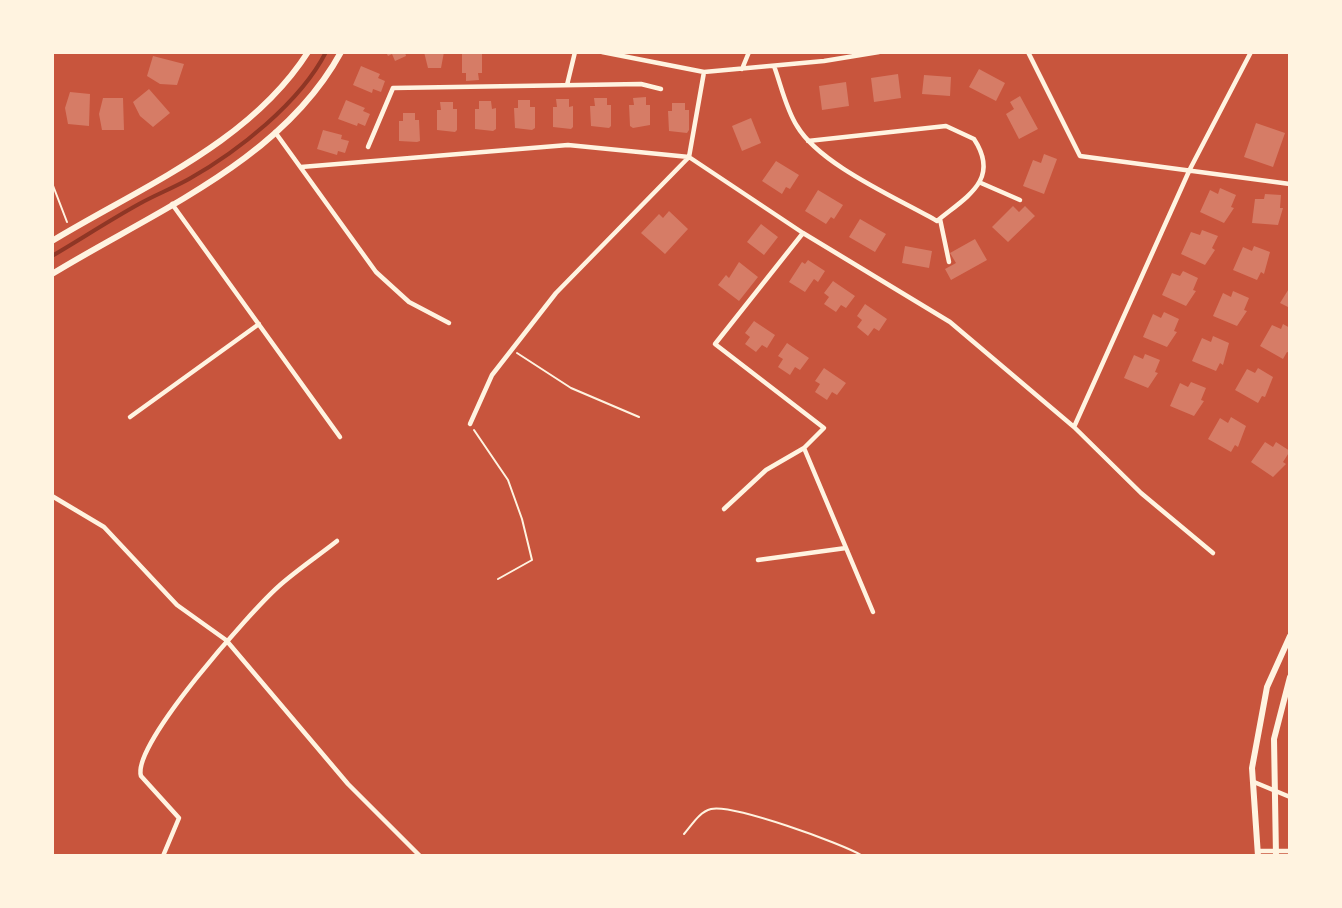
<!DOCTYPE html>
<html>
<head>
<meta charset="utf-8">
<style>
  body { margin:0 }
  #map { position:relative; width:1342px; height:908px; overflow:hidden; background:#c8553d; font-family:Helvetica,sans-serif }
  canvas { display:block }
  .frame { position:absolute; inset:0; border:54px solid #fff3e0; pointer-events:none }
</style>
</head>
<body>
<div id="map">
<canvas width="1342" height="908"></canvas>
<div class="frame"></div>
</div>
<script>
const g = document.querySelector('canvas').getContext('2d');
g.lineJoin = 'round';
function stroke(path, color, width, dash) {
  g.strokeStyle = color;
  g.lineWidth = width;
  g.lineCap = dash ? 'butt' : 'round';
  g.setLineDash(dash || []);
  g.stroke(path);
}
function paint(path, color) {
  g.fillStyle = color;
  g.fill(path, 'evenodd');
}
stroke(new Path2D(`
  M52,256C81,239 110,220 139,204C155,195 173,188 189,179C237,152 300,103 326,52`), '#8f3625', 4);
paint(new Path2D(`
  M386,52H405L406,56L395,61L392,54L388,56Z
  M424,52H444L441,68H428Z
  M482,52V73H478L479,80L466,81V73H462V53Z
  M153,56L184,64L177,85L160,84L147,76Z
  M361,66L380,74L378,78L385,81L381,92L373,89L372,93L353,85Z
  M979,69L1005,83L996,101L969,87Z
  M898,74L901,98L874,102L871,78Z
  M924,75L951,77L950,96L922,94Z
  M846,82L849,106L822,110L819,86Z
  M149,89L170,113L153,127L140,116L133,102Z
  M70,92L90,94L89,126L68,124L65,108Z
  M1020,96L1038,129L1019,139L1006,114L1014,109L1010,102Z
  M646,97V105H650V125L633,128L630,126L629,105H634L633,98Z
  M103,98H123L124,130H102L99,114Z
  M594,98H607V105H611V126L609,128L591,126L590,106H595Z
  M556,99H569V107L573,106V127L571,129L553,127V107H557Z
  M346,100L365,108L363,111L370,114L365,126L358,123L357,126L338,119Z
  M518,100H530V107H535V128L532,130L515,128L514,108H518Z
  M479,101H491L492,109L496,108V129L493,131L475,129V109H479Z
  M440,102H453V109H457V130L455,132L437,130V110H441Z
  M672,103H685V110H689V130L687,133L669,131L668,111H672Z
  M403,113H415V120H419L420,141L417,142L399,141V121H403Z
  M751,118L761,143L742,151L732,126Z
  M1256,123L1285,133L1273,167L1244,157Z
  M323,130L342,135L341,139L349,141L345,153L338,151L337,155L317,149Z
  M1044,154L1057,159L1044,194L1023,186L1033,160L1041,163Z
  M776,161L799,175L790,189L786,187L782,194L762,181Z
  M1220,188L1236,195L1231,207L1234,208L1224,223L1200,212L1210,190L1218,194Z
  M818,190L843,205L834,219L831,217L826,224L805,211Z
  M1265,194L1281,195L1280,208H1283L1278,225L1252,223L1255,199H1264Z
  M1013,206L1019,212L1025,206L1035,216L1008,242L992,227Z
  M669,211L688,229L665,254L641,233L659,214L663,218Z
  M860,219L886,234L875,252L849,237Z
  M761,224L778,237L764,255L747,242Z
  M1202,230L1218,236L1212,248L1215,250L1205,265L1181,254L1191,232L1200,235Z
  M975,239L987,260L951,280L945,269L956,263L950,253Z
  M905,246L932,251L929,268L902,263Z
  M1254,246L1270,252L1264,274L1261,272L1257,280L1233,270L1243,247L1252,251Z
  M808,260L825,271L818,282L814,279L805,292L789,282L802,262L805,264Z
  M739,262L758,277L739,301L718,285L726,275L729,278Z
  M1183,271L1198,278L1193,290L1196,291L1186,306L1162,295L1172,273L1180,276Z
  M833,281L855,296L846,308L841,305L836,312L824,304L829,297L824,293Z
  M1290,287V308L1280,303Z
  M1233,291L1249,298L1244,310L1247,311L1237,326L1213,316L1223,293L1231,297Z
  M865,304L887,319L879,331L874,328L868,336L857,327L862,320L857,316Z
  M1164,312L1179,319L1174,331L1177,332L1167,347L1143,337L1153,314L1161,318Z
  M754,321L775,335L767,348L762,345L756,352L745,344L750,337L745,333Z
  M1283,324L1290,328V353L1287,352L1283,359L1260,346L1272,325L1281,329Z
  M1213,336L1229,343L1223,365L1220,363L1216,371L1192,361L1202,338L1211,342Z
  M787,343L809,358L800,370L795,367L790,375L778,367L783,359L778,356Z
  M1145,354L1160,360L1155,372L1158,373L1148,388L1124,378L1134,355L1143,359Z
  M824,368L846,383L837,395L832,392L827,400L815,392L820,384L815,381Z
  M1258,368L1273,377L1265,397L1262,396L1258,403L1235,390L1247,369L1255,373Z
  M1191,382L1206,388L1201,400L1204,401L1194,416L1170,406L1180,383L1188,387Z
  M1231,417L1246,426L1238,447L1235,445L1231,452L1208,439L1220,418L1228,423Z
  M1265,442L1273,447L1276,442L1290,451L1283,462L1286,464L1273,477L1251,462Z`), '#d67c66');
stroke(new Path2D(`
  M52,183L67,222
  M517,353L571,388L639,417
  M474,430L508,480L522,519L532,560L498,579
  M684,834C692,825 699,812 711,809C733,804 841,843 863,856`), '#fff3e0', 2);
stroke(new Path2D(`
  M602,52L704,72L824,61L879,52
  M1028,52L1080,156L1290,184
  M774,66C781,85 786,109 797,126C820,165 897,198 937,221C966,197 1001,180 974,139L946,126L808,141
  M742,69L749,52
  M567,85L575,52
  M275,132L376,272L409,302L449,323
  M368,147L393,88L641,84L661,89
  M301,167L568,145L689,157L803,233L950,322L1074,427L1141,493L1213,553
  M981,183L1020,200
  M172,204L340,437
  M940,219L949,262
  M803,233L715,344L824,428L804,448L873,612
  M130,417L259,324
  M470,424L492,375L556,293L689,157L704,72
  M1074,427L1190,169L1251,52
  M52,496L104,527L177,605L226,640L348,784L420,856
  M724,509L766,470L804,448
  M758,560L846,548
  M1254,782L1290,797
  M1258,851H1290
  M163,856L179,818L141,776C131,745 252,610 279,586C297,570 318,556 337,541`), '#fff3e0', 4.5);
stroke(new Path2D(`
  M52,241C141,187 250,143 308,52
  M52,274C153,212 282,161 341,52
  M1258,856L1252,768L1267,687L1290,636
  M1276,856L1274,739L1290,677`), '#fff3e0', 6);
</script>
</body>
</html>
